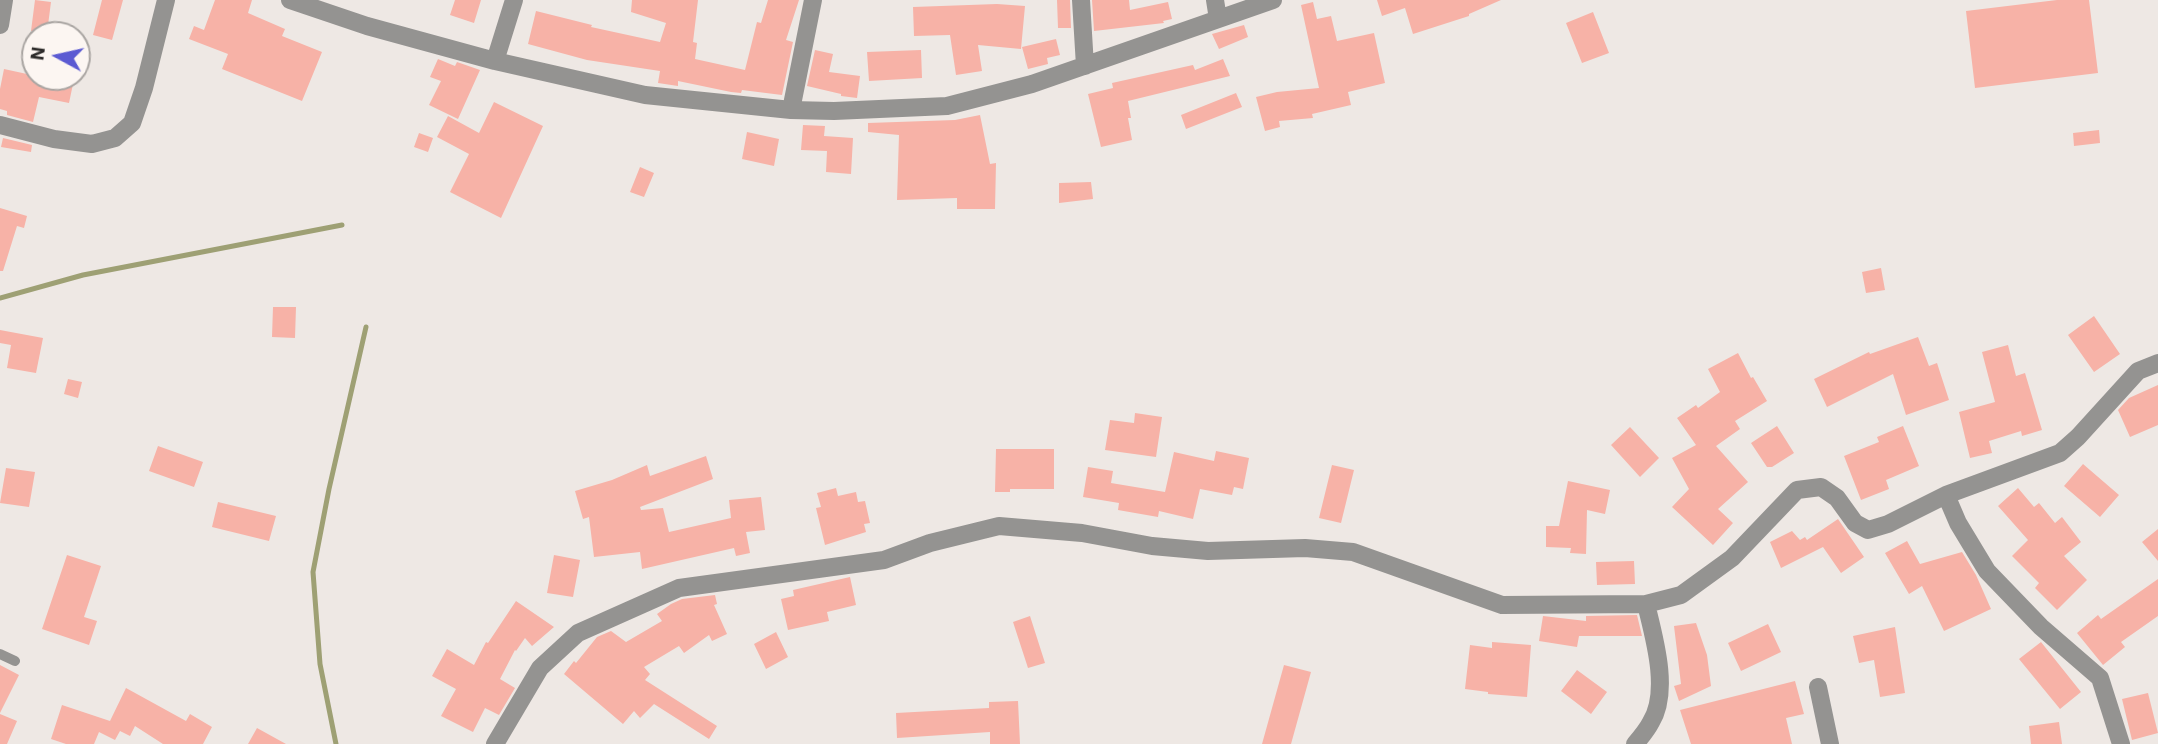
<!DOCTYPE html>
<style>
body{margin:0}
#map{position:relative;width:2158px;height:744px;overflow:hidden;background:#eee8e4;font-family:"IBM Plex Sans",sans-serif}
canvas{display:block}
.north{position:absolute;left:21px;top:21px;width:70px;height:70px;box-sizing:border-box;background:#fcf6f2;border:2px solid #a9a5a2;border-radius:50%;rotate:278deg;font-size:19px;font-weight:700;line-height:28px;text-align:center;color:#2d2b2a}
.north::after{content:'';display:block;margin:auto;width:24px;height:32px;background:#5b5ad2;clip-path:polygon(50% 0,100% 100%,50% 72%,0 100%)}
</style>
<div id="map">
<canvas width="2158" height="744"></canvas>
<div class="north">N</div>
</div>
<script>
const ctx = document.querySelector('canvas').getContext('2d');
ctx.lineJoin = 'round';
function strokePath(path, color, width, dash) {
  ctx.strokeStyle = color;
  ctx.lineWidth = width;
  ctx.lineCap = dash ? 'butt' : 'round';
  ctx.setLineDash(dash || []);
  ctx.stroke(path);
}
function fill(path, color) {
  ctx.fillStyle = color;
  ctx.fill(path, 'evenodd');
}
const stream = new Path2D(`
 M0 298 83 275 342 225
 M336 744 320 664 313 572 329 489 366 327`);
const building = new Path2D(`
 M35 0 51 2 47 33 31 31Z
 M102 0H123L112 40 93 35Z
 M215 0H252L248 13 285 29 282 36 322 52 302 101 222 69 228 54 189 39 194 26 204 30Z
 M455 0H481L474 23 450 15Z
 M632 0H698L693 42 697 43 695 59 745 70 757 22 761 23 768 0H799L786 40 793 42 782 95 742 90 741 93 731 92 678 81V86L658 83 660 71 587 60 528 44 536 11 592 25 591 27 660 42 666 23 631 12Z
 M1057 0H1070L1071 28H1058Z
 M1092 0H1129L1130 10 1168 2 1172 19 1163 21 1164 23 1094 31Z
 M1377 0H1501L1469 14V16L1413 34 1405 8 1382 16Z
 M2057 0H2089L2098 73 1975 88 1966 11Z
 M1313 2 1317 19 1331 16 1337 41 1374 33 1385 83 1348 92 1351 105 1312 114 1313 118 1279 121 1280 127 1265 131 1256 97 1277 92 1319 88 1301 5Z
 M997 4 1025 6 1021 49 978 45 982 71 956 75 950 35 914 36 913 7Z
 M1593 12 1609 53 1582 63 1566 23Z
 M1244 25 1248 37 1219 49 1212 34Z
 M1056 39 1060 55 1047 58 1048 64 1028 69 1022 47Z
 M815 50 833 54 829 72 860 76 857 98 841 96V94L807 86Z
 M921 50 922 78 869 81 867 52Z
 M438 59 455 66 457 62 480 70 458 119 429 105 441 81 430 77Z
 M1223 59 1230 76 1128 101 1131 118H1128L1132 140 1101 147 1088 94 1113 88 1112 83 1193 65 1195 70Z
 M4 69 73 84 69 103 39 97 33 122 7 115V111L0 109V89Z
 M1236 93 1242 107 1186 129 1181 115Z
 M494 102 543 126 501 218 450 192 469 154 437 137 448 116 479 133Z
 M980 115 990 164 996 163 995 209H957V198L897 200 899 135 868 132V123L955 120Z
 M803 125 825 126 824 136 853 138 851 174 826 172 827 151 801 150Z
 M2099 130 2100 143 2074 146 2073 133Z
 M747 132 779 139 774 166 742 159Z
 M419 133 433 138 428 152 414 147Z
 M3 138 32 145 31 152 1 147Z
 M640 167 654 173 644 197 630 192Z
 M1091 182 1093 199 1059 203V183Z
 M0 208 27 216 24 228 17 226 3 271H0Z
 M1881 268 1885 290 1866 293 1862 272Z
 M273 307H296L295 338 272 337Z
 M2094 316 2120 354 2094 372 2068 335Z
 M0 330 43 338 36 373 7 368 11 345 0 343Z
 M1918 337 1929 366 1937 363 1949 400 1906 415 1893 374 1827 407 1814 379 1869 352 1870 354Z
 M2008 345 2016 376 2025 373 2042 430 2022 436 2021 431 1989 441 1992 453 1970 458 1959 412 1995 402 1982 352Z
 M1738 353 1751 378 1753 377 1767 401 1735 421 1740 429 1716 446 1748 482 1718 509 1733 523 1713 545 1672 507 1689 489 1672 458 1696 445 1677 418 1696 405 1698 408 1720 392 1708 369Z
 M68 379 82 382 78 398 64 394Z
 M2158 385V425L2130 437 2118 410 2129 398Z
 M1135 413 1162 417 1156 457 1105 450 1110 420 1134 423Z
 M1777 426 1794 453 1772 467H1767L1751 443Z
 M1903 426 1919 466 1886 480 1889 489 1861 500 1844 456 1879 442 1877 437Z
 M1630 427 1659 458 1640 477 1611 445Z
 M158 446 203 462 194 487 149 471Z
 M996 449H1054V489H1010V492H995Z
 M1216 451 1249 458 1243 489 1234 487 1232 495 1200 489 1193 519 1159 511 1158 517 1118 510 1119 503 1083 497 1088 467 1113 471 1111 483 1165 492 1174 452 1214 461Z
 M706 456 713 479 640 507 641 510 663 508 669 532 731 518 729 500 761 497 765 530 746 532 750 553 736 556 734 548 642 569 640 552 594 557 589 517 583 519 575 491 612 480 647 465 650 476Z
 M2083 464 2119 495 2100 517 2064 486Z
 M1332 465 1354 470 1341 523 1319 518Z
 M6 468 35 472 29 507 0 503Z
 M1568 481 1610 490 1605 514 1587 510 1586 554 1570 553 1571 548 1546 547V526H1559Z
 M836 488 838 496 856 492 858 502 865 501 870 523 864 524 866 532 825 545 816 508 821 507 817 493Z
 M2018 488 2034 507 2039 503 2055 523 2062 517 2081 542 2064 556 2087 580 2057 610 2035 588 2039 583 2012 556 2028 540 1998 506Z
 M218 502 276 516 269 541 212 527Z
 M1838 519 1864 557 1841 573 1823 547 1781 568 1770 542 1792 531 1800 540 1805 537 1807 540Z
 M2158 529V561L2142 542Z
 M1907 541 1920 564 1962 552 1976 575 1991 609 1944 631 1922 586 1909 594 1885 553Z
 M67 555 101 566 84 617 97 621 89 645 42 629Z
 M554 555 580 560 573 597 547 593Z
 M1634 561 1635 584 1597 585 1596 562Z
 M850 577 856 605 827 612 829 621 788 630 781 599 794 596 793 590Z
 M2158 579V616L2121 642 2125 647 2103 665 2077 633 2098 615 2101 619Z
 M715 595 717 604 714 605 727 634 712 641 709 635 684 653 679 646 644 667 650 674 645 680 717 726 709 739 654 704 640 718 634 711 623 724 564 674 574 661 576 663 597 637 611 631 626 642 662 621 657 614 671 604 682 599Z
 M516 601 554 627 532 646 525 638 516 651 515 650 500 679 515 688 499 715 485 708 473 732 441 716 456 689 432 676 447 649 474 665 486 642 488 643Z
 M1637 615 1642 636H1579L1577 647 1539 641 1543 616 1586 621V616Z
 M1030 616 1045 663 1028 668 1013 622Z
 M1696 623 1707 655 1711 686 1679 701 1674 686 1681 684 1674 626Z
 M1768 624 1781 652 1741 671 1728 643Z
 M1895 627 1905 693 1880 697 1874 660 1859 663 1853 636Z
 M776 632 788 657 766 669 754 644Z
 M1492 642 1531 645 1527 697 1488 694V692L1465 689 1470 645 1492 648Z
 M2041 642 2081 692 2060 709 2019 659Z
 M0 665 19 675 0 713Z
 M1284 665 1311 672 1291 744H1262Z
 M1577 670 1607 692 1591 714 1561 691Z
 M1795 681 1804 714 1786 718 1792 744H1691L1680 710Z
 M126 688 186 721 190 714 212 727 203 744H163L135 726 130 736 120 731 115 740 99 732 94 744H66L51 739 62 705 110 721Z
 M2148 693 2158 733 2132 740 2122 699Z
 M1018 701 1020 744H990V732L897 738 896 713 989 708V702Z
 M0 714 17 721 7 744H0Z
 M2059 722 2062 744H2031L2029 726Z
 M257 728 286 744H248Z`);
const service = new Path2D(`
 M0 654 15 661`);
const minor = new Path2D(`
 M290 0 367 26 495 61 645 95 791 110 834 111 947 106 1032 84 1273 0
 M1081 0 1085 66
 M1215 0 1218 19
 M0 25 4 0
 M495 61 514 0
 M791 110 813 0
 M0 125 54 139 92 144 115 138 132 123 144 88 166 0
 M1946 495 1958 523 1987 571 2041 627 2100 678 2121 744
 M1818 687 1830 744
 M495 744 540 668 578 633 679 588 884 560 930 543 999 526 1082 533 1152 546 1208 551 1305 548 1353 552 1502 605 1646 604 1681 595 1732 558 1797 490 1821 487 1837 498 1855 523 1868 530 1888 524 1946 495 2060 453 2078 437 2138 371 2158 363
 M1635 744C1641 737 1647 730 1651 722 1670 691 1654 637 1646 604`);
strokePath(stream, '#9ea074', 5);
fill(building, '#f7b2a7');
strokePath(service, '#949391', 10);
strokePath(minor, '#949391', 18);
</script>
